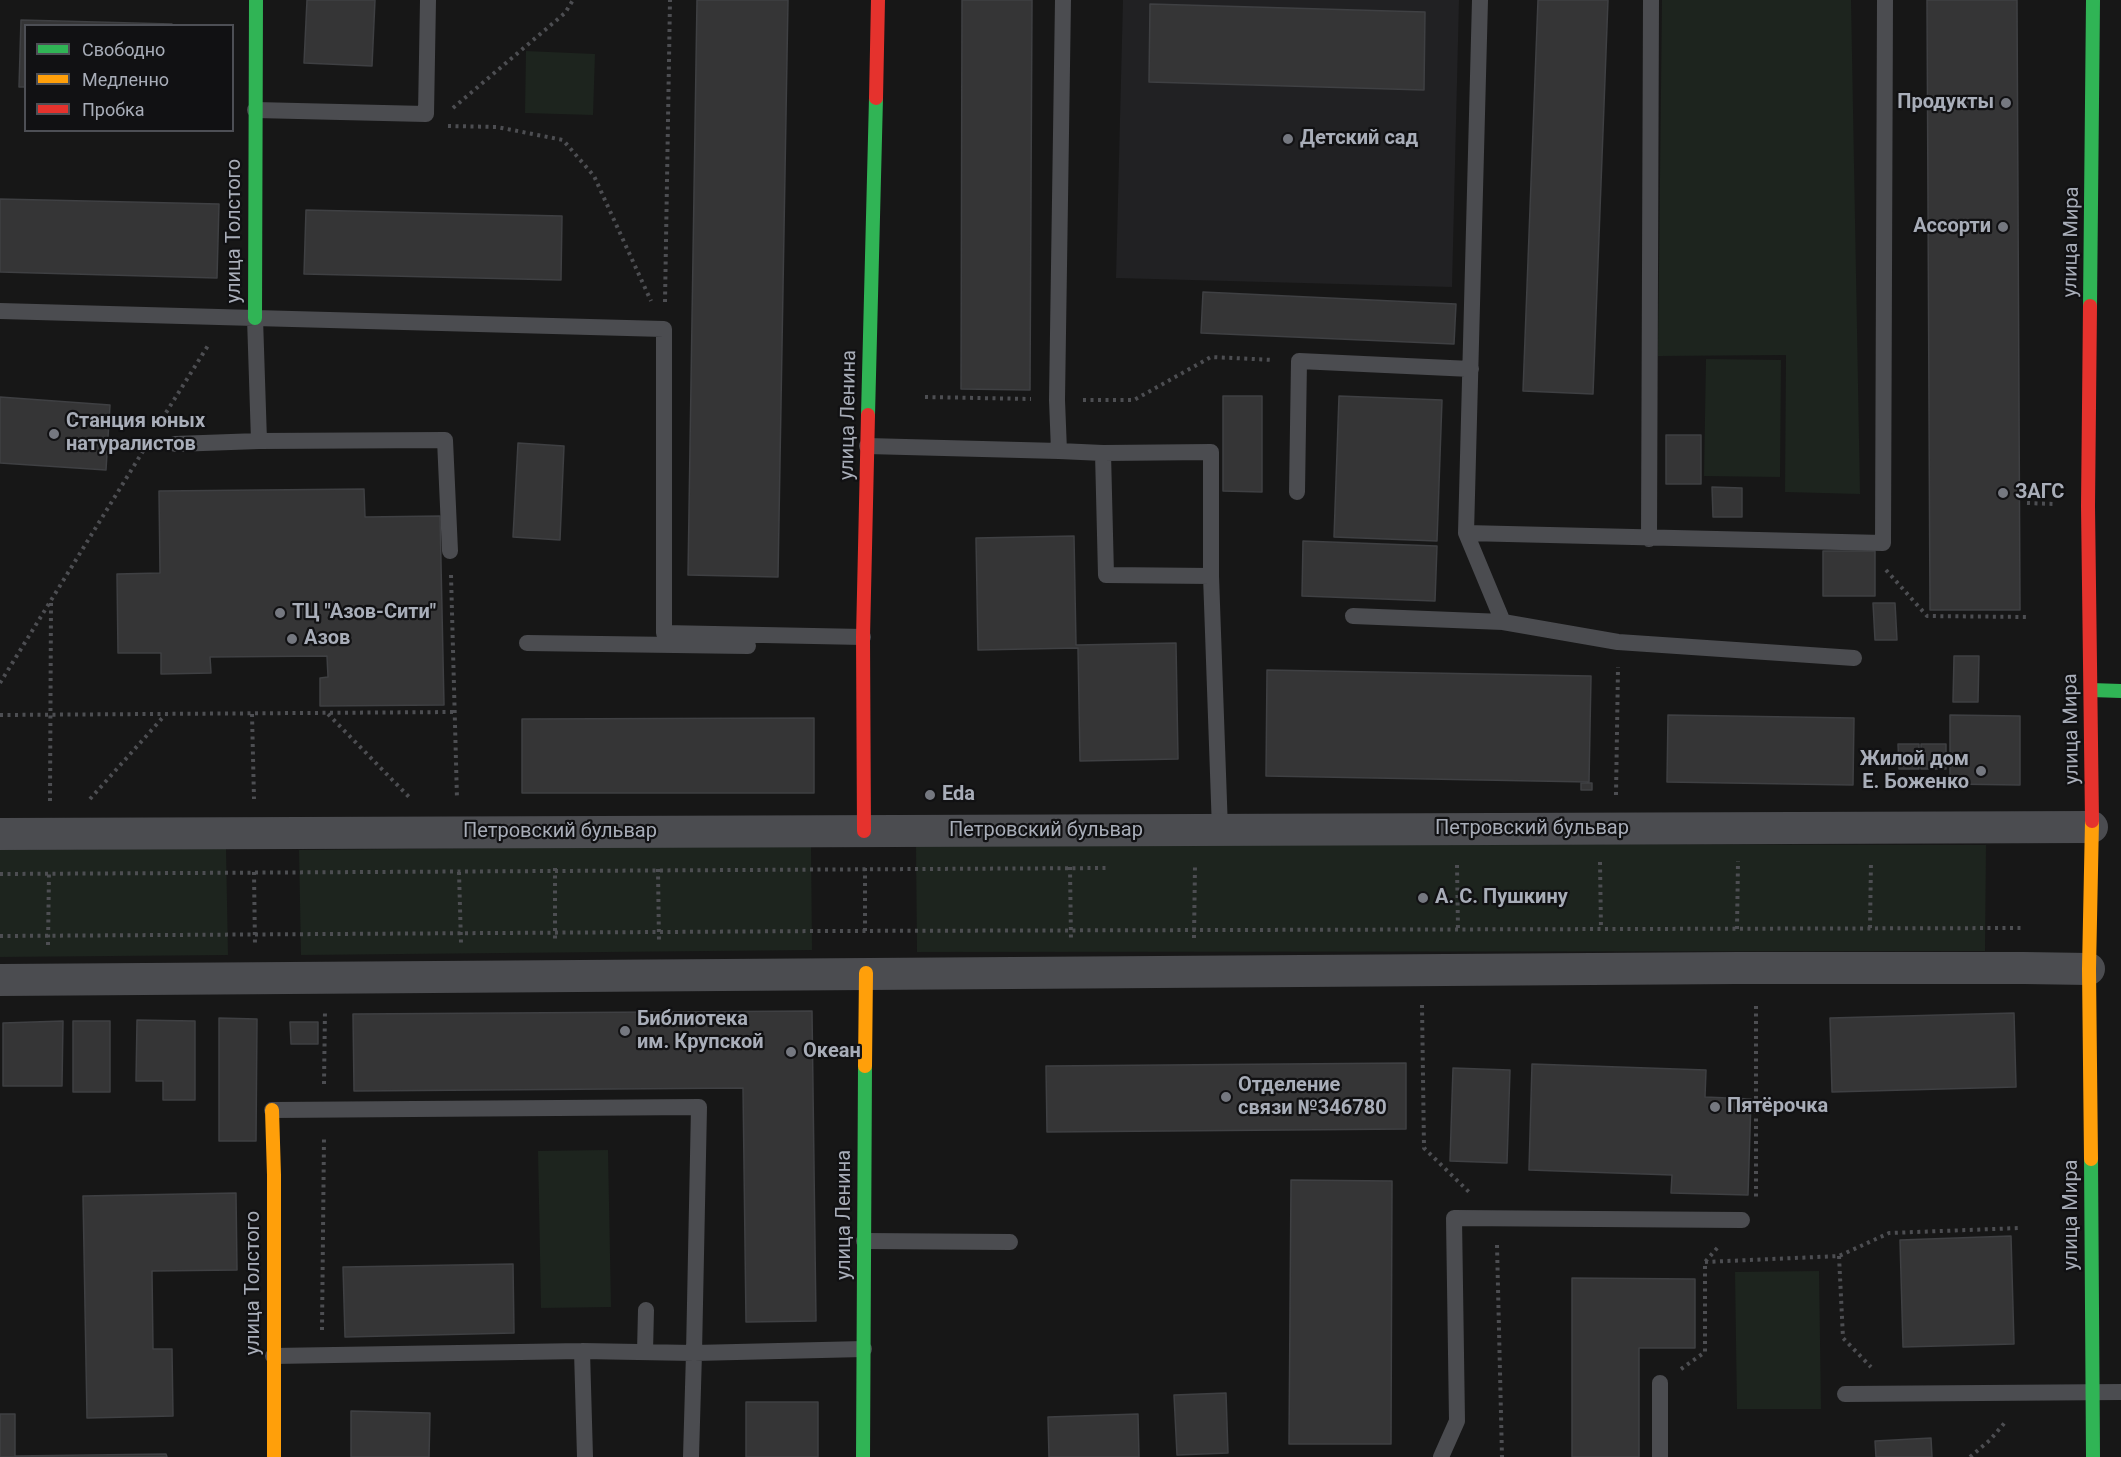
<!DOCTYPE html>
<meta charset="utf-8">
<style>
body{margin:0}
#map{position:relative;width:2121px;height:1457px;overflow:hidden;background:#171717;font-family:Roboto,sans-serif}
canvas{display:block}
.legend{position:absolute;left:24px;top:24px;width:210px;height:108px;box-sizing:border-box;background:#111113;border:2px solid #4d4f55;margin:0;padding:8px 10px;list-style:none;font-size:18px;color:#a8adb8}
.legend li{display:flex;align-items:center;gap:12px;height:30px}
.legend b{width:30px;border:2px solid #4d4f55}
</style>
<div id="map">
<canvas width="2121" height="1457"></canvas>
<ul class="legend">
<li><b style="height:8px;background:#30b455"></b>Свободно</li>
<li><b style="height:8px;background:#ff9f0a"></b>Медленно</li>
<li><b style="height:8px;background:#e5322d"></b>Пробка</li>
</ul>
</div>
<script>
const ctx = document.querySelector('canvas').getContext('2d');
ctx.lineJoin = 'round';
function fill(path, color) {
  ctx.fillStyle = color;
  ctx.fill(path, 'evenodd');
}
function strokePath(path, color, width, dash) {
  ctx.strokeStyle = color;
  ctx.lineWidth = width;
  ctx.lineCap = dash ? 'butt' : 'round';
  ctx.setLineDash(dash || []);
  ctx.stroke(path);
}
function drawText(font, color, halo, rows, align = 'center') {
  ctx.font = font + ' Roboto,sans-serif';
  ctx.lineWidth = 4.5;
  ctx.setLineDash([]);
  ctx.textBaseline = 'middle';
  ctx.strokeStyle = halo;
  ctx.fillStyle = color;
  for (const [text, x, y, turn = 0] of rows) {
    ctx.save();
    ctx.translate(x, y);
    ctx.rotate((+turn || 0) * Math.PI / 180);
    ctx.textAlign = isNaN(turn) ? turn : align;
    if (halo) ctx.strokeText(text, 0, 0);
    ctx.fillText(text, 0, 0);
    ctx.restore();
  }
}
const built = new Path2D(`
 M1123 0H1459L1452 287 1116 278Z`);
const green = new Path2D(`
 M1662 0H1851L1860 494 1785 492 1786 355 1658 356Z
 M526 51 595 54 593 115 525 113Z
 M1706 359 1781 360 1780 477 1704 476Z
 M1491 844 1986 845 1985 951 917 952 916 846Z
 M811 845 812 950 301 955 299 850Z
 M226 848 228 955 0 957V850Z
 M608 1150 611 1307 541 1308 538 1151Z
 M1819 1271 1821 1409H1737L1735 1272Z`);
const building = new Path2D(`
 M307 0H375L372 66 304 63Z
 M697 0H788L778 577 688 575Z
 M962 0H1032L1030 390 961 389Z
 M1538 0H1608L1593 394 1523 391Z
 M1927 0H2017L2020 610H1930Z
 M1150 4 1425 12 1424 90 1149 82Z
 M21 20 172 24V26H26V87H19Z
 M0 199 219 204 217 278 0 272Z
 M306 210 562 216 561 280 304 274Z
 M1203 292 1456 304 1454 344 1201 333Z
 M1223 396H1262V492L1223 491Z
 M1339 396 1442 400 1437 541 1334 537Z
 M0 397 110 405 106 470 0 463Z
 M1666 435H1701V484H1666Z
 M518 443 564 446 560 540 513 537Z
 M1712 487 1742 488V517H1713Z
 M364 489 365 517 440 516 444 705 320 706V678L328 677 327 656 210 657 211 673 161 674V653H118L117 574 160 573 159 491Z
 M1074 536 1076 645 1176 643 1178 759 1080 761 1078 648 978 650 976 538Z
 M1303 541 1437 546 1435 601 1302 596Z
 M1823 551H1875V596H1823Z
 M1873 603H1895L1897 640H1875Z
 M1954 656H1979L1978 702H1953Z
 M1267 670 1591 676 1589 782 1266 776Z
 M1668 715 1854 718 1853 785 1667 782Z
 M1950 715 2020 716V785L1950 784Z
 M814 718V793H522V719Z
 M1898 744H1919V769H1899Z
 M1921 744H1946V769H1921Z
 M1581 783H1592V790H1581Z
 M812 1011 816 1321 746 1322 743 1088 354 1091 353 1014Z
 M2014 1013 2016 1087 1832 1092 1830 1018Z
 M219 1018 257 1019 256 1141H219Z
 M137 1020 195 1021V1100H163V1081H136Z
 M63 1021 62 1086H3V1023Z
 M73 1021H110V1092H73Z
 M290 1022H318V1044H291Z
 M1406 1063V1129L1047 1132 1046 1066Z
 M1532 1064 1706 1070 1705 1097 1751 1099 1748 1195 1671 1193 1672 1175 1529 1170Z
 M1453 1068 1510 1070 1507 1163 1450 1161Z
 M1291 1180 1392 1181 1391 1444H1289Z
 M236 1193 237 1270 152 1271 153 1349H172L173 1416 87 1418 83 1196Z
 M2011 1236 2014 1344 1903 1347 1900 1240Z
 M513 1264 514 1333 345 1337 343 1267Z
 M1572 1278 1695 1279V1348H1639V1457H1572Z
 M1226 1393 1228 1453 1177 1455 1174 1395Z
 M746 1402H818V1457H746Z
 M351 1411 430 1413 429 1457H351Z
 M0 1414H15V1456L166 1454 167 1457H0Z
 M1138 1414 1139 1457H1049L1048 1417Z
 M1931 1438 1932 1457H1876L1875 1441Z`);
const path = new Path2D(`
 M453 108 565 13 573 0
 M448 126 497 127 563 140 594 176 651 301
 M665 302 670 0
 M925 397 1031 399
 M1083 400H1134L1211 357 1274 360
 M162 419 209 344
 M2027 503 2054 504
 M1886 570 1927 616 2027 617
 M451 575 457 799
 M0 683 148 443
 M252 714 254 799
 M328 714 411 799
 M0 715 455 712
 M1616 795 1618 667
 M90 799 165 715
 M50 801 51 602
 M1600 862 1601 929
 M1457 865 1458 929
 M1070 867 1071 940
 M555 868V942
 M865 868V932
 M658 869 659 942
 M254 872 255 946
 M459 872 461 943
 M0 874 1108 868
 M1870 928 1871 861
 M1737 929 1738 861
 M0 936 826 931 2025 928
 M1194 938 1195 865
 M48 945 49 872
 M1422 1005 1424 1148 1469 1192
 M1756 1006V1197
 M324 1084 325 1010
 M1497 1245 1502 1457
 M1839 1256 1843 1338 1871 1367
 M1705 1262 1839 1256 1889 1233 2020 1228
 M322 1330 324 1136
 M1681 1369 1705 1352V1262L1718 1247
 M1970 1457 1990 1440 2007 1420`);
const lane = new Path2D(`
 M1480 0 1466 533 1503 622 1618 642 1854 658
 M255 110 426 114 428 0
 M0 311 255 318
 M175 444 259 441
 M867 446 1059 451 1057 400 1063 0
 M1059 451 1103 453 1211 452V576L1220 830
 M1103 453 1106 575 1211 576
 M1297 492 1299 361 1471 369
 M1466 533 1883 543 1885 0
 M1649 539 1651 0
 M450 551 445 440 259 441 255 318 664 329V633L863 637
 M1353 616 1503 622
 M527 643 748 646
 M272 1110 699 1107 694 1353 582 1351 273 1356
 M864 1241 1010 1242
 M582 1351 585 1457
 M645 1352 646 1310
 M1845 1394 2121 1392
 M691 1457 694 1353 864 1349
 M1441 1457 1457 1421 1454 1218 1742 1220
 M1660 1457V1383`);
const street = new Path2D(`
 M0 834 2092 827
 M0 980 1736 968H2024L2089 969`);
const fast = new Path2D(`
 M2090 306 2093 0
 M255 318 256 0
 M868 415 876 98
 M2091 690 2121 691
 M2091 1159 2093 1457
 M863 1457 865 1066`);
const slow = new Path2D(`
 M865 1066 866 973
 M272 1110 274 1175V1457
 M2091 1159 2089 969 2092 821`);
const jam = new Path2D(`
 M876 98 878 0
 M2090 306 2088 506 2092 821
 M864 831 863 637 868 415`);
const markers = [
 [2006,103,6,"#757880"],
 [1288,139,6,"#757880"],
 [2003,227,6,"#757880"],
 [54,434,6,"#757880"],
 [2003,493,6,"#757880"],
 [280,613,6,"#757880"],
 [292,639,6,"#757880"],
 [1981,771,6,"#757880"],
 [930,795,6,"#757880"],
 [1423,898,6,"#757880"],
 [625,1031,6,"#757880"],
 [791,1052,6,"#757880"],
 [1226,1097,6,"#757880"],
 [1715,1107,6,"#757880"]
];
const poiNames = [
 ["Продукты",1994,103,"right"],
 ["Детский сад",1300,139],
 ["Ассорти",1991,227,"right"],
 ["Станция юных",66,422],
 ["натуралистов",66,445],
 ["ЗАГС",2015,493],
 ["ТЦ \"Азов-Сити\"",292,613],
 ["Азов",304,639],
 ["Жилой дом",1969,760,"right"],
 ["Е. Боженко",1969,783,"right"],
 ["Eda",942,795],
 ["А. С. Пушкину",1435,898],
 ["Библиотека",637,1020],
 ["им. Крупской",637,1043],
 ["Океан",803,1052],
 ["Отделение",1238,1086],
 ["связи №346780",1238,1109],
 ["Пятёрочка",1727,1107]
];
const streetNames = [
 ["улица Толстого",235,231,-90],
 ["улица Мира",2072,242,-89],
 ["улица Ленина",849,415,-89],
 ["улица Мира",2072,729,-91],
 ["Петровский бульвар",1532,829],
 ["Петровский бульвар",1046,831],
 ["Петровский бульвар",560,832],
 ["улица Ленина",845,1215,-90],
 ["улица Мира",2072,1215,-90],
 ["улица Толстого",254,1283,-90]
];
fill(built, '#212123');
fill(green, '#1d241e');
fill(building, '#353536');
strokePath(building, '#3f4043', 1.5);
strokePath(path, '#4d4e52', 4, [3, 4.5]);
strokePath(lane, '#4b4c50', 16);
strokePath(street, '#4b4c50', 32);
strokePath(fast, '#30b455', 14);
strokePath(slow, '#ff9f0a', 14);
strokePath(jam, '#e5322d', 14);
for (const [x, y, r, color] of markers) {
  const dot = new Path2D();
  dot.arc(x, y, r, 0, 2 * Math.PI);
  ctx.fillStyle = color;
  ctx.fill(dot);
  strokePath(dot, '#111113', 2);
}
drawText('bold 20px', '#a8adb8', '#111113', poiNames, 'left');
drawText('20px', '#a8adb8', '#111113', streetNames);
</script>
